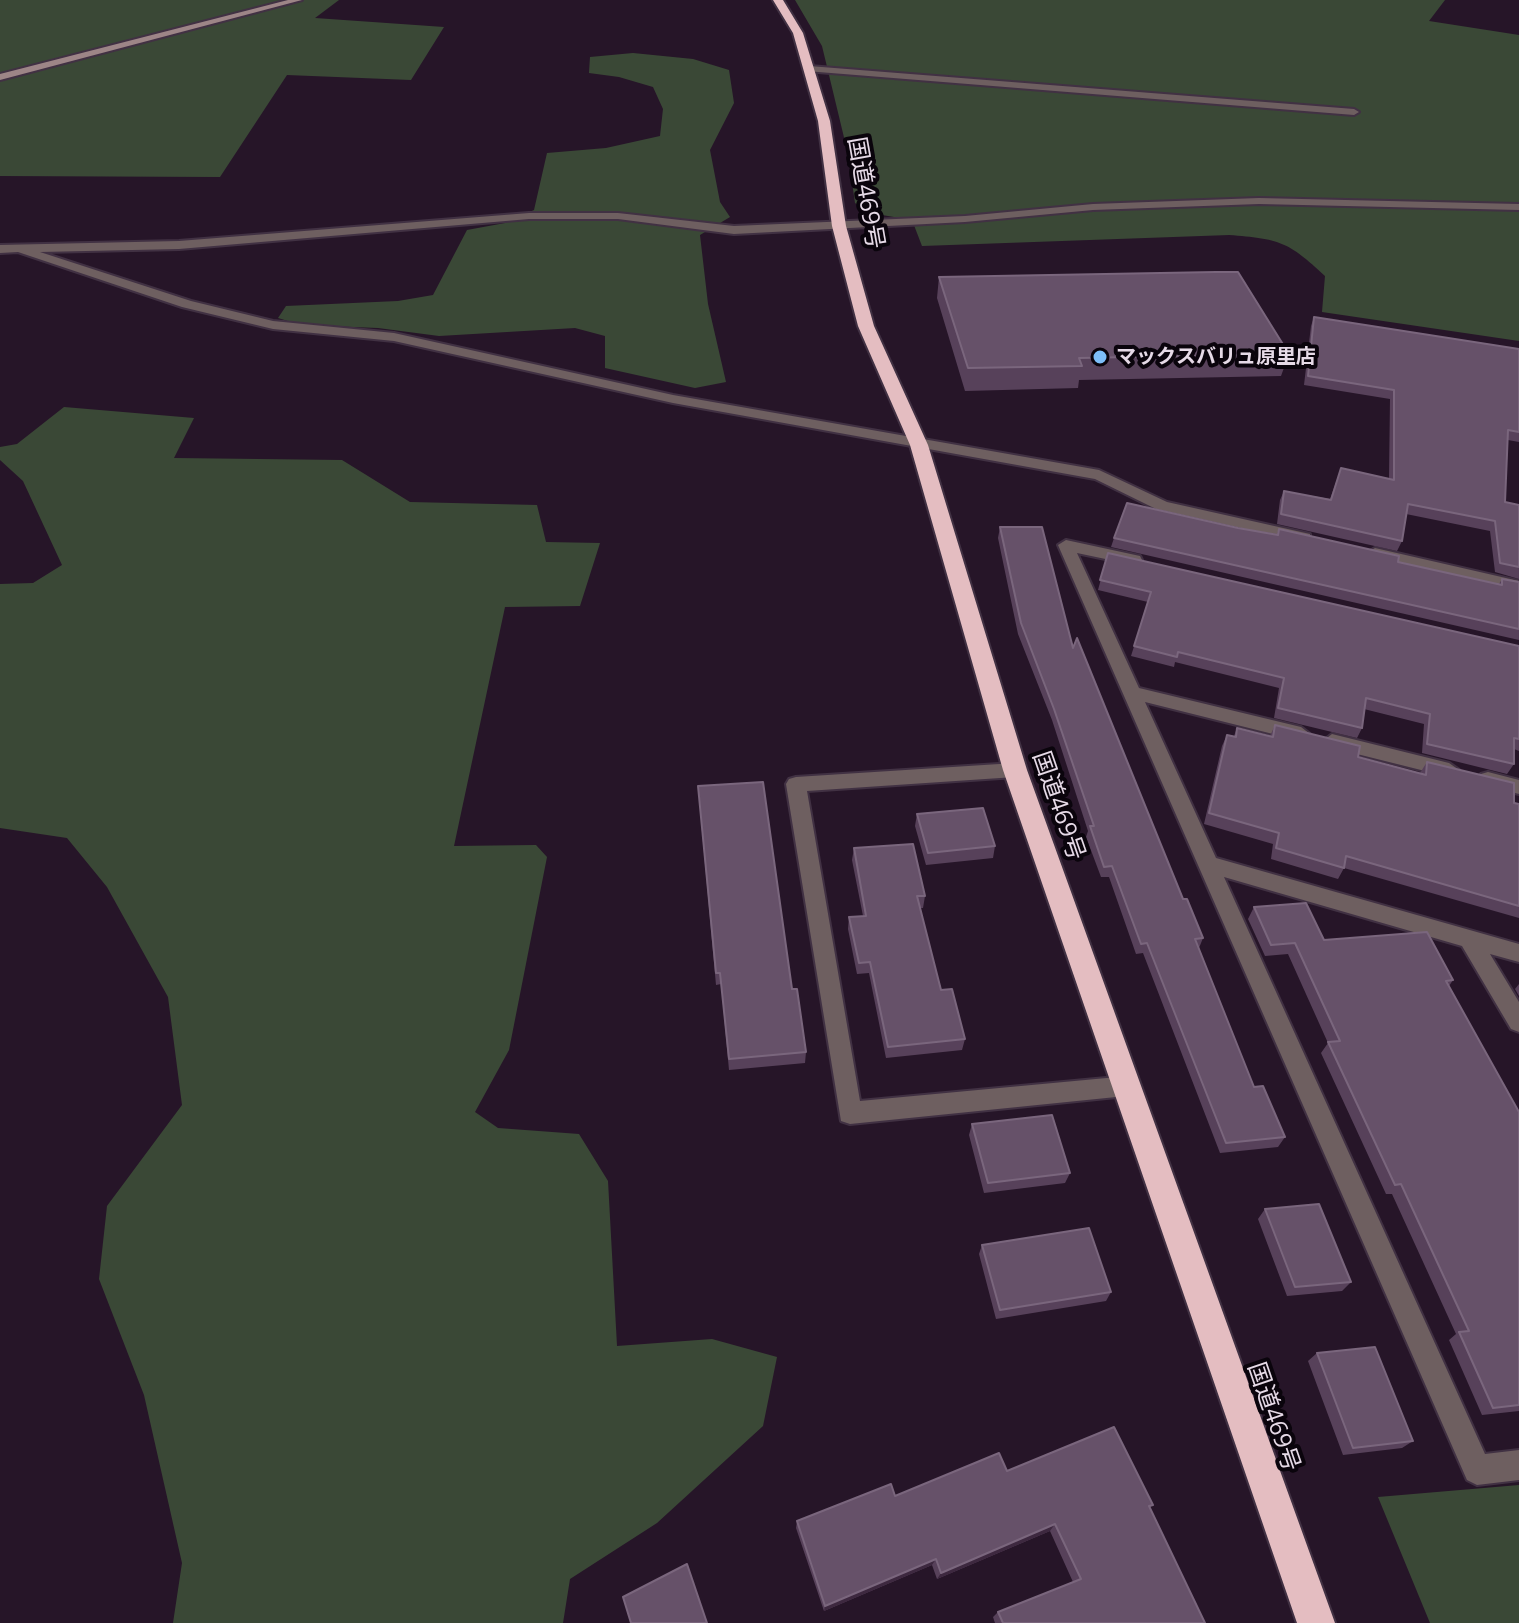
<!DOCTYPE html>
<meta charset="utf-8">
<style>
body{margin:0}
canvas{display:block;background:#261528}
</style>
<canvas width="1519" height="1623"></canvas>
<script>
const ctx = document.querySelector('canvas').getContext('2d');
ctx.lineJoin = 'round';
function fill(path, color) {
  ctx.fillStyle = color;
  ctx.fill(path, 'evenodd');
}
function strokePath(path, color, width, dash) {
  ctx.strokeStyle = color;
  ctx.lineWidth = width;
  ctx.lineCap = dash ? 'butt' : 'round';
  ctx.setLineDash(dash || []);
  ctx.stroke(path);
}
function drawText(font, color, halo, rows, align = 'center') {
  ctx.font = font + ' "Open Sans","Noto Sans JP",sans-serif';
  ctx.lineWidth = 8;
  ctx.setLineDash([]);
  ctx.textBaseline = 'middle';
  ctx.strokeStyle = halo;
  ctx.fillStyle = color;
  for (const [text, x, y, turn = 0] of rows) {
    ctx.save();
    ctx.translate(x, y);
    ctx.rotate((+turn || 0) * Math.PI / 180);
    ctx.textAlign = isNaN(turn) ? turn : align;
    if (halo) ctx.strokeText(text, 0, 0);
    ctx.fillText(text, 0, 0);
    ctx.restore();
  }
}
const green = new Path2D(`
 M0 0H339L315 18 444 27 411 80 287 75 220 177 0 176Z
 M795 0H1445L1429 21 1519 35V341L1322 312 1325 276C1288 241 1279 239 1229 235L922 246 912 220 870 213 855 203 848 154 822 46Z
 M633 53 693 59 729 70 734 103 710 150 720 202 730 217 700 235 708 304 726 382 695 388 605 368V336L575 328 439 336 378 328 301 325 278 318 286 306 398 301 433 295 467 230 505 223 534 210 547 153 606 148 660 136 663 109 653 87 619 77 589 73 590 57Z
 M64 407 194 418 174 458 342 460 410 502 537 505 546 542 600 543 580 606 505 607 454 846 536 845 547 857 509 1050 475 1112 498 1128 579 1134 608 1181 617 1346 712 1339 777 1357 763 1426 657 1523 570 1579 563 1623H173L182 1563 144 1395 99 1279 107 1206 182 1105 168 997 107 887 67 838 0 828V584L33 583 62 565 23 481 0 460V447L17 444Z
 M1519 1485V1623H1430L1378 1497Z`);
const street = new Path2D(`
 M809 66 1354 109 1359 112 1354 115 806 71Z
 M1259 198 1519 204V210L1259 204 1093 210 965 222 734 234 618 219H529L179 249 40 252 191 301 273 321 394 333 673 395 1099 470 1167 502 1310 534V540L1304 542 1156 509 1095 479 673 403 394 341 273 329 182 307 18 252 0 253V245L179 241 529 213H618L734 226 965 216 1093 204Z
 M1066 540 1140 556 1142 560 1134 565 1077 553 1139 688 1301 727 1310 734 1301 741 1145 702 1216 858 1519 944V962L1490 954 1519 1002V1032L1511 1029 1462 946 1224 877 1485 1454 1519 1450V1480L1477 1485 1467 1480 1058 545Z
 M1375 548 1519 581V591L1369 557 1367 553Z
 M1332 734 1449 763 1459 770 1449 777 1325 746 1323 741Z
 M1015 763 1025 770 1015 777 807 791 860 1101 1128 1076 1136 1079 1140 1087 1136 1095 850 1124 841 1121 786 784 789 779 796 777Z
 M1488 772 1519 780V794L1481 784 1478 779 1481 774Z`);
const secondary = new Path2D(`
 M288 0H302L0 80V74Z`);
const highway = new Path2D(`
 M773 0H783L803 33 830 121 846 226 874 326 928 445 1027 770 1335 1623H1297L1003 770 910 445 858 326 832 226 818 121 793 33Z`);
const wall = new Path2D(`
 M939 277 1289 354 1281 376 1079 380 1078 388 965 391 937 298Z
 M1314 317 1519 349V442L1508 440 1505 502 1519 505V579L1495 572 1490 531 1406 514 1402 541 1397 551 1277 524 1280 500 1284 491 1330 499 1341 468 1389 479 1390 399 1304 385 1311 326Z
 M1000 527 1073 648 1183 899 1203 938 1199 948 1254 1087 1285 1137 1278 1147 1220 1153 1143 953 1136 954 1109 877H1101L1086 837 1088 831 1052 720 1018 634 998 538Z
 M1238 528 1277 534 1279 529 1398 562 1499 584 1502 579 1519 582V640L1111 547 1114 538Z
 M1108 553 1519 646V751L1514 749V764L1507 774 1422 753 1424 724 1364 709 1362 728 1357 738 1274 718 1279 688 1175 662 1174 667 1131 656 1148 602 1098 590Z
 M1275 725 1358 757 1420 773 1427 762 1519 804V918L1344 868 1338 879 1271 859 1273 844 1204 824 1222 746 1227 735 1234 736 1237 728 1270 736Z
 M699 799 792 989 806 1052 805 1063 729 1070 721 984 716 985Z
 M917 814 995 846 993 858 926 865 915 826Z
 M854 848 925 896 923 908H920L941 990 965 1039 962 1050 886 1058 869 973 857 974 848 929 849 917 863 916 852 860Z
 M1254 907 1324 940 1453 980 1449 986 1519 1112V1411L1482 1415 1449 1340 1456 1334 1392 1194H1386L1321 1053 1328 1043 1288 954 1265 956 1248 919Z
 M1519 984V996L1515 989Z
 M972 1124 1070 1173 1065 1183 984 1193 969 1135Z
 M1265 1209 1351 1282 1342 1291 1287 1296 1258 1219Z
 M982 1245 1111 1292 1106 1301 996 1319 979 1254Z
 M1317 1353 1413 1441 1402 1448 1343 1455 1308 1361Z
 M1007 1471 1153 1505 1149 1508 1205 1623H995L993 1617 998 1612 1073 1582 1050 1531 937 1579 932 1565 824 1611 796 1528 797 1521 895 1496Z`);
const shadedWall = new Path2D(`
 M1055 1524 1050 1531 937 1579 941 1573Z
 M936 1559 932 1565 824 1611 825 1606Z`);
const building = new Path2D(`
 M1216 272H1238L1289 354 1079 358 1082 366 968 368 939 277Z
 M1314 317 1519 349V432L1508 430 1505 502 1519 505V567L1500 563 1495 521 1408 504 1402 541 1281 514 1284 491 1331 500 1341 468 1394 480V390L1308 376Z
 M1127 503 1238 528 1278 535 1279 529 1399 556 1398 562 1502 585V579L1519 582V629L1114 538Z
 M1000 527H1042L1073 648 1077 638 1183 899H1187L1203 938 1195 939 1254 1087 1263 1086 1285 1137 1226 1143 1147 943 1141 944 1112 866 1104 867 1090 826H1094L1054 709 1021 623Z
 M1108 553 1519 646V739L1514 738V764L1427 744 1430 714 1366 698 1362 728 1278 708 1284 678 1178 652 1177 657 1134 646 1151 592 1100 580Z
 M1275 725 1360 746 1358 757 1426 775 1427 762 1514 783V803L1519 804V906L1346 856 1344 868 1276 848 1279 833 1209 813 1227 735 1236 737 1237 728 1273 737Z
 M763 782 792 989H797L806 1052 729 1059 720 973H716L698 786Z
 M983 808 995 846 928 853 917 814Z
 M913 844 925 896H917L941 990 952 989 965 1039 888 1047 870 962 859 963 849 917 866 916 854 848Z
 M1306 903 1324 940 1427 932 1453 980 1446 981 1519 1112V1405L1493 1408 1459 1332 1469 1331 1401 1184 1395 1185 1328 1042 1340 1041 1295 943 1271 945 1254 907Z
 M1052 1115 1070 1173 988 1183 972 1124Z
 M1319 1204 1351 1282 1295 1287 1265 1209Z
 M1089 1228 1111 1292 1000 1310 982 1245Z
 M1375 1347 1413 1441 1353 1448 1317 1353Z
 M1114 1427 1153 1505 1149 1506 1205 1623H1003L998 1612 1081 1579 1055 1524 941 1573 936 1559 825 1606 797 1521 891 1484 895 1496 999 1453 1007 1471Z
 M687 1564 707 1623H631L623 1597Z`);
const markers = [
 [1100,357,8,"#7dbef9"]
];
const farPoinames = [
 ["マックスバリュ原里店",1116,357]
];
const streetNames = [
 ["国道469号",865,193,80],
 ["国道469号",1058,806,71],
 ["国道469号",1273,1417,71]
];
fill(green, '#3a4836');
strokePath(street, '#413143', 4);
strokePath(secondary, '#413143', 4);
strokePath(highway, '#413143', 4);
fill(street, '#6e5f60');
fill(secondary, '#9d8587');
fill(highway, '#e4bdc1');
fill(wall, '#57415a');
fill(shadedWall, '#3d283f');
fill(building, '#665169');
strokePath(building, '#7a667d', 2);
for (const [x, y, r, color] of markers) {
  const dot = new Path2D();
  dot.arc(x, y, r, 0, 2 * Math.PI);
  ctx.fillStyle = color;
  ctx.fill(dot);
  strokePath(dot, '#0a040c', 3);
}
drawText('bold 20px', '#e6dae7', '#0a040c', farPoinames, 'left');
drawText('24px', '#e6dae7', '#0a040c', streetNames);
</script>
